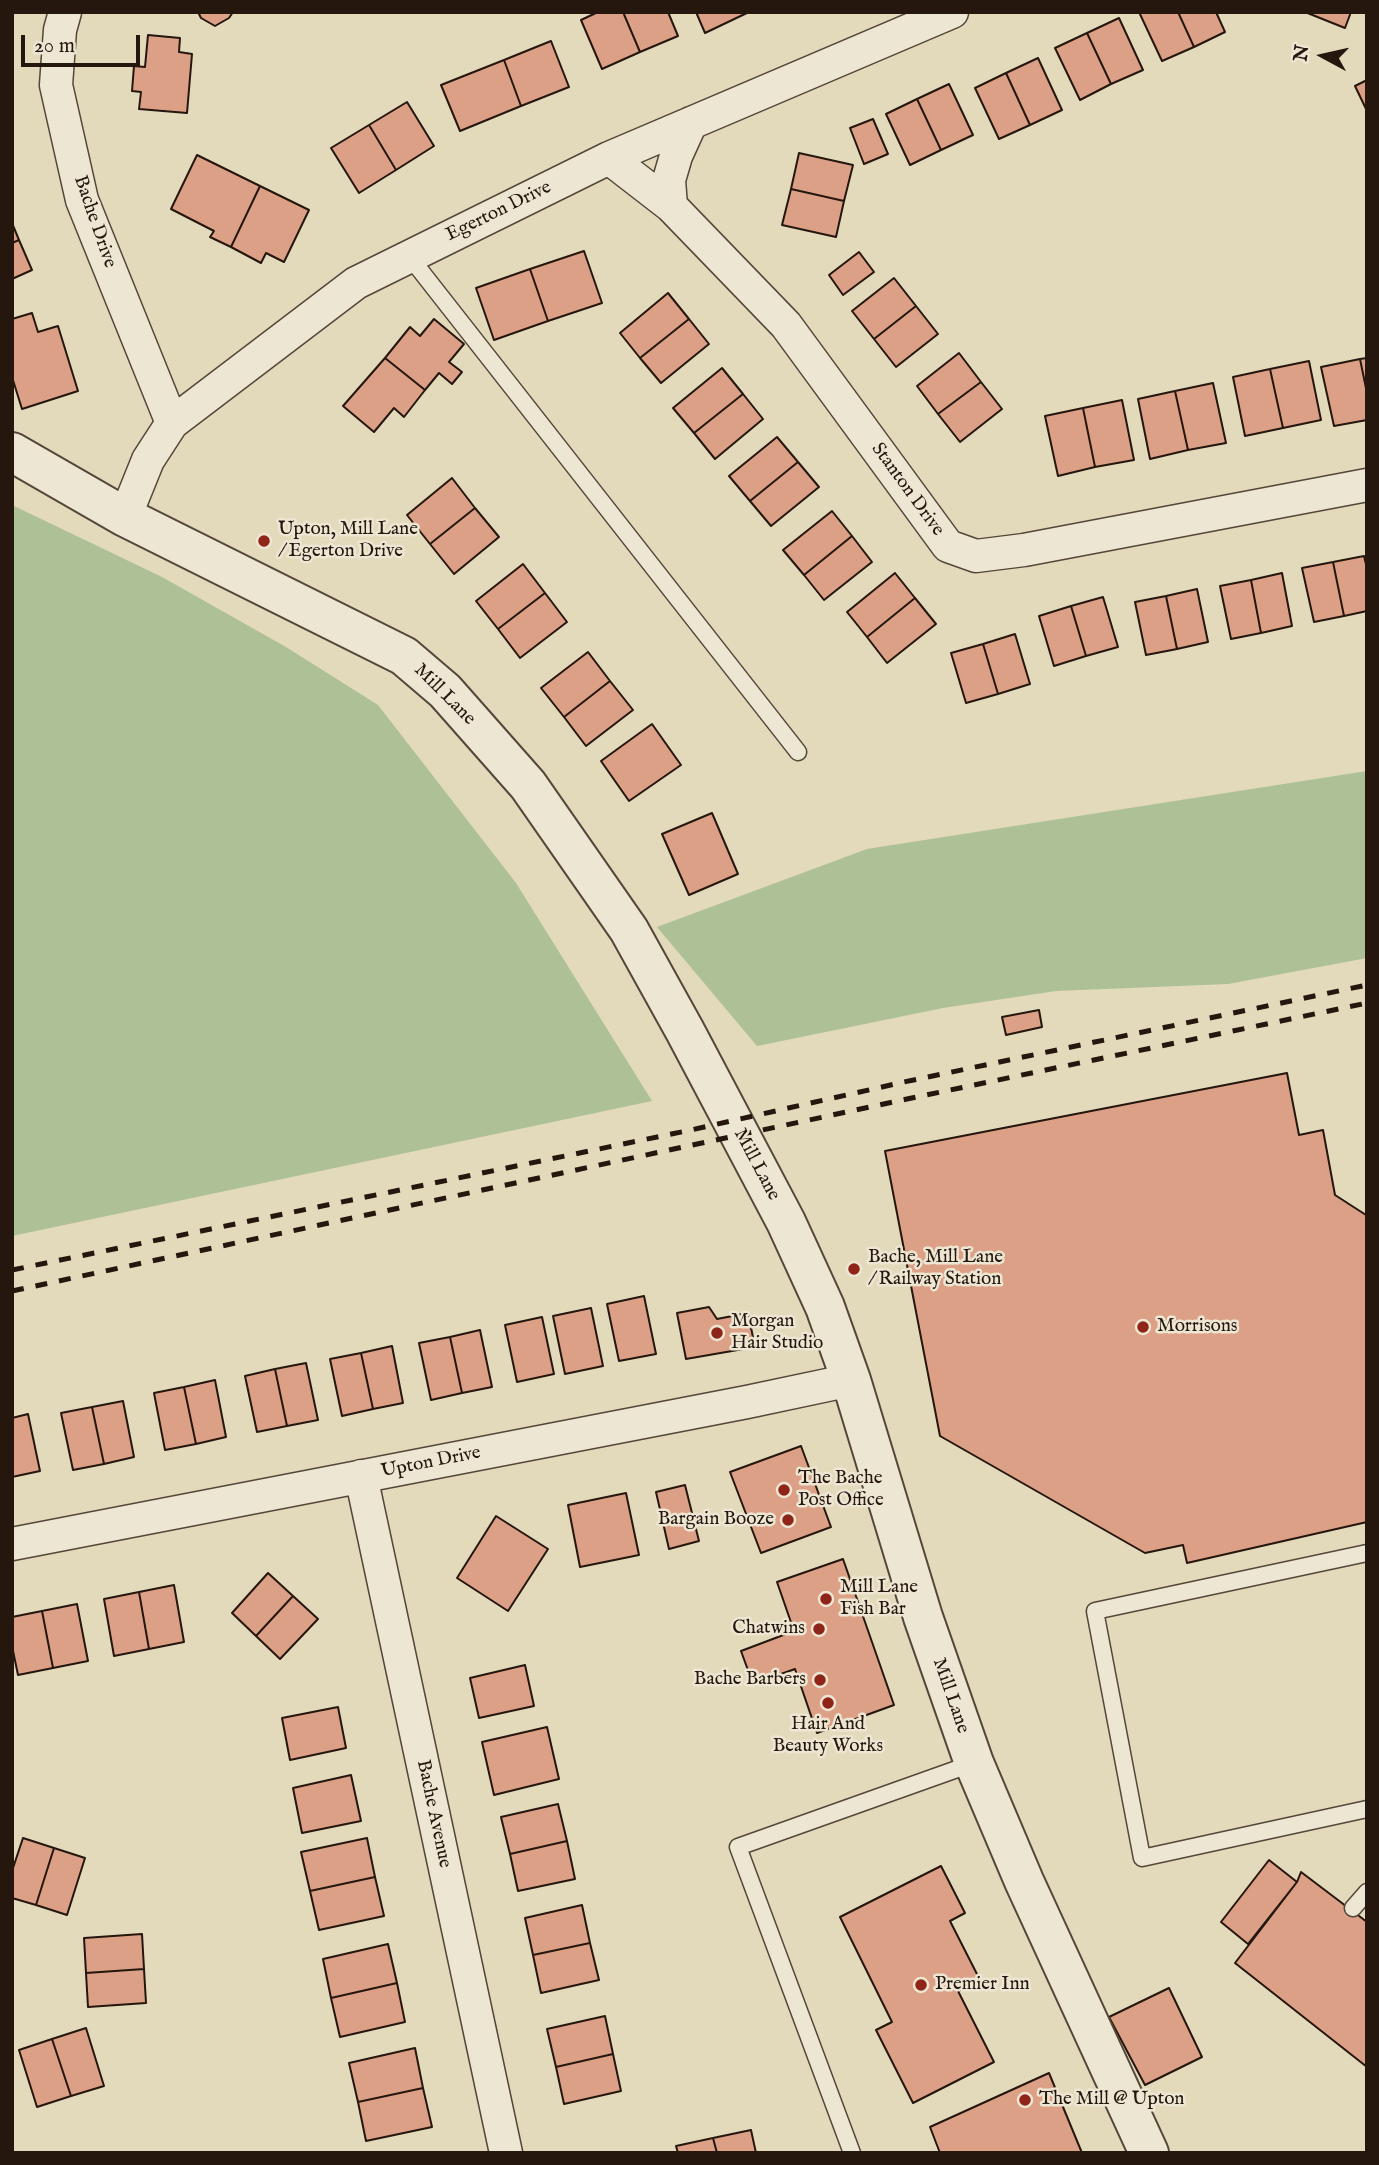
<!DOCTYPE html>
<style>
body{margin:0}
#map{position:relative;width:1379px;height:2165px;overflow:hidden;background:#e3d9bb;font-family:"IM FELL English",serif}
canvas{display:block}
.frame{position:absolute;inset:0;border:14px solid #25160e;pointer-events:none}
.north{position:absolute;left:1288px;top:21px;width:70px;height:70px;-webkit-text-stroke:5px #ede6d3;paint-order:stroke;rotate:278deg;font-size:19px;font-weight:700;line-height:28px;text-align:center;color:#25160e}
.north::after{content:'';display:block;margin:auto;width:24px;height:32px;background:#25160e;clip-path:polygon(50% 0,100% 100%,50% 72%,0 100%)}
.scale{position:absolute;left:21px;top:35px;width:119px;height:32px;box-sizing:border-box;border:4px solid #25160e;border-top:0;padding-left:9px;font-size:21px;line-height:24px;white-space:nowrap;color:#25160e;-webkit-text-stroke:5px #ede6d3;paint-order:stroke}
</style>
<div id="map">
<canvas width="1379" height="2165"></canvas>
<div class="frame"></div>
<div class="north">N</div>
<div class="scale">20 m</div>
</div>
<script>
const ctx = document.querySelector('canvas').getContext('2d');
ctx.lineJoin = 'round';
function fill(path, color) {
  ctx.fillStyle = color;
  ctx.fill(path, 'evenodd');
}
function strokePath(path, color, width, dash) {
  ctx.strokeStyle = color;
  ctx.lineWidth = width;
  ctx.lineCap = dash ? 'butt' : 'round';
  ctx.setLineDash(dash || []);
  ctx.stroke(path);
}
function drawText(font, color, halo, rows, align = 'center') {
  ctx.font = font + ' "IM FELL English",serif';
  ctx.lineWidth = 5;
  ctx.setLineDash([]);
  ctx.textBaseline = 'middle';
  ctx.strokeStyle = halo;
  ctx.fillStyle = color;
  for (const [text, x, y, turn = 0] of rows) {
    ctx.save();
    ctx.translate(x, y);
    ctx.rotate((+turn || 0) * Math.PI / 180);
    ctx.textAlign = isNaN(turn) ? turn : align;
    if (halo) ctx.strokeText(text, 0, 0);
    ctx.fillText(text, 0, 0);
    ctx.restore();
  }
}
const green = new Path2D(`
 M12 505 162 577 286 647 378 705 516 883 652 1101 12 1236Z
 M1367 771V958L1228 984 1056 991 943 1008 757 1046 657 927 867 849Z`);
const building = new Path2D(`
 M198 12H233L229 18 215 26 201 18Z
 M598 12H623L640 52 602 69 581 20Z
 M623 12H668L678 36 640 52Z
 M696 12H749L705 33Z
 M1139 12H1178L1194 47 1162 61Z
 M1178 12H1216L1225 32 1194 47Z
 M1305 12H1351L1345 28Z
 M1119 18 1143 70 1111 84 1087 33Z
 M1087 33 1111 84 1080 100 1055 48Z
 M148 35 180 38 179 52 192 54 187 113 139 109 141 92 132 91 134 66 145 67Z
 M551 41 569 87 521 106 504 60Z
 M1038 58 1062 110 1030 125 1006 73Z
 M504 60 521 106 460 131 441 85Z
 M1006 73 1030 125 999 139 975 88Z
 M1367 80V111L1355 86Z
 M949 84 973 135 941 150 917 99Z
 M917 99 941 150 910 165 886 114Z
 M407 102 434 146 396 170 369 125Z
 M873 119 888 154 864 164 850 128Z
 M369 125 396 170 359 193 331 148Z
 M799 153 853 165 844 201 791 189Z
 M197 155 260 186 231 247 210 237 214 231 171 209Z
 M260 186 309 210 284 262 266 253 261 263 231 247Z
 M791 189 844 201 836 237 782 225Z
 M12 223 19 240 12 243Z
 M19 240 32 270 12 279V243Z
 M584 251 602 303 548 321 530 269Z
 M859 252 874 272 843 295 829 275Z
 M530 269 548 321 494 340 476 288Z
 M894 278 916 306 874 339 852 311Z
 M668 293 689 319 640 358 620 333Z
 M916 306 938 334 896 367 874 339Z
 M32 313 38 332 58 326 78 391 22 409 12 377V319Z
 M434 319 464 344 449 362 462 372 452 384 439 373 425 390 385 358 410 327 420 336Z
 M689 319 709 344 661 383 640 358Z
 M959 353 981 382 938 414 917 386Z
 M385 358 425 390 404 417 394 408 374 432 343 406Z
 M1367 358V393L1360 359Z
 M1360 359 1367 393V420L1334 426 1321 367Z
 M1309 361 1321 420 1283 428 1270 369Z
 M722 368 743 394 694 433 673 408Z
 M1270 369 1283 428 1245 436 1233 377Z
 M981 382 1002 409 960 442 938 414Z
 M1213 383 1226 443 1188 450 1175 391Z
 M1175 391 1188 450 1150 459 1138 399Z
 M743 394 763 419 715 459 694 433Z
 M1122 400 1134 460 1095 467 1083 408Z
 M1083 408 1095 467 1058 476 1045 416Z
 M777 437 798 462 750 501 729 476Z
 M798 462 819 487 771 526 750 501Z
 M452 478 475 508 430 544 407 515Z
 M475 508 499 537 454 574 430 544Z
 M832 511 852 536 804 575 783 550Z
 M852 536 872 562 824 600 804 575Z
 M1364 556 1367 568V611L1344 616 1333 562Z
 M1333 562 1344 616 1314 622 1302 568Z
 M523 564 545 593 498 629 476 601Z
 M895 573 915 598 867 637 847 612Z
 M1282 573 1292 626 1261 633 1251 580Z
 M1251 580 1261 633 1231 639 1220 586Z
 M1197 589 1208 642 1177 649 1166 596Z
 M545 593 567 622 520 658 498 629Z
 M1166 596 1177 649 1146 655 1135 602Z
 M1103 597 1118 647 1086 656 1071 606Z
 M915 598 936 624 887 663 867 637Z
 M1071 606 1086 656 1054 666 1039 616Z
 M1015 634 1030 684 998 694 983 644Z
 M983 644 998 694 966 703 951 653Z
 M588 652 610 681 564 717 541 688Z
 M610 681 633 710 586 746 564 717Z
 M652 724 681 765 629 801 601 761Z
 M712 813 738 874 689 895 662 834Z
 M1039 1010 1042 1027 1006 1035 1002 1017Z
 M1287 1073 1299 1135 1323 1130 1335 1195 1366 1215 1367 1218V1522L1187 1563 1183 1545 1145 1553 940 1436 885 1151Z
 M644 1296 656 1354 619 1361 607 1304Z
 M709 1307 717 1319 748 1313 755 1347 686 1359 677 1313Z
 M591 1308 603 1366 565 1374 553 1316Z
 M542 1317 554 1374 517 1382 505 1325Z
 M480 1330 492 1387 462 1393 450 1337Z
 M450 1337 462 1393 431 1400 419 1343Z
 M392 1346 403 1403 373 1409 361 1353Z
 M361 1353 373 1409 342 1416 330 1359Z
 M306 1363 318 1420 287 1426 275 1369Z
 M275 1369 287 1426 257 1432 245 1376Z
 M215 1380 226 1437 196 1444 184 1387Z
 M184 1387 196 1444 165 1450 154 1393Z
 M123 1401 134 1457 104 1464 92 1407Z
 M92 1407 104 1464 73 1470 61 1413Z
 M28 1414 40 1471 12 1477V1418Z
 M801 1446 831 1527 761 1553 730 1472Z
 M685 1485 699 1541 669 1549 656 1492Z
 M626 1493 639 1555 580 1567 568 1505Z
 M496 1516 548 1549 508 1611 457 1578Z
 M843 1559 894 1705 817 1733 795 1669 753 1684 741 1651 794 1631 777 1582Z
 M268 1573 293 1596 256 1636 232 1613Z
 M174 1585 184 1642 149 1649 139 1592Z
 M139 1592 149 1649 114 1656 104 1599Z
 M293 1596 318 1619 280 1659 256 1636Z
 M77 1604 88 1661 53 1668 42 1611Z
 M42 1611 53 1668 18 1675 12 1646V1617Z
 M525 1665 534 1706 479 1718 470 1678Z
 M338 1707 346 1748 290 1760 282 1718Z
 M547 1727 559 1779 494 1795 482 1742Z
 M351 1775 361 1821 302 1833 293 1788Z
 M558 1804 567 1841 510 1854 501 1817Z
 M23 1838 54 1848 36 1905 12 1898V1871Z
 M367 1838 375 1877 310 1891 301 1852Z
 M567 1841 575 1879 518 1891 510 1854Z
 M54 1848 85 1858 67 1915 36 1905Z
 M1269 1860 1297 1882 1248 1944 1221 1922Z
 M941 1866 965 1913 950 1921 980 1980 958 1991 994 2062 913 2103 876 2030 892 2022 840 1917Z
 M1301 1872 1367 1922V2067L1235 1963 1297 1882Z
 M375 1877 384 1916 319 1930 310 1891Z
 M582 1905 590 1943 533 1955 525 1918Z
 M142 1934 144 1969 86 1973 84 1938Z
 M590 1943 599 1980 541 1993 533 1955Z
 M388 1944 397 1983 331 1998 323 1959Z
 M144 1969 146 2003 88 2007 86 1973Z
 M397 1983 405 2022 340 2037 331 1998Z
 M1169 1988 1202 2057 1145 2085 1109 2017Z
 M605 2016 613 2054 556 2067 547 2029Z
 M86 2028 104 2086 71 2096 52 2039Z
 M52 2039 71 2096 37 2107 19 2050Z
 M415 2048 423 2088 358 2102 349 2063Z
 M613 2054 621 2091 564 2104 556 2067Z
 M1049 2073 1082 2153H940L930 2127Z
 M423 2088 432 2127 366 2141 358 2102Z
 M751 2130 756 2153H717L713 2138Z
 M713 2138 717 2153H678L676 2146Z`);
const service = new Path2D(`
 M409 256 798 752
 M1367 1553 1095 1611 1142 1858 1367 1809
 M1353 1908 1367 1892
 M852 2153 738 1847 974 1763`);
const minor = new Path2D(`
 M65 12 60 30 56 85 82 200 172 423
 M609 158 671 206 786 325 948 546 976 556 1024 550 1367 485
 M671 206 669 180 676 156 691 123
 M125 517 148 460 172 423 356 283 609 158 952 12
 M361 1476 506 2153
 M12 1544 747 1402 851 1380`);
const tertiary = new Path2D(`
 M12 452 125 517 404 656 445 691 528 785 629 930 685 1031 786 1222 825 1307 851 1380 923 1617 974 1763 1024 1881 1149 2153`);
const rail = new Path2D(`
 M12 1270 691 1130 904 1082 1367 985
 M12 1291 907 1099 1367 1003`);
const markers = [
 [264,541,7,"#8f2418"],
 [854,1269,7,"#8f2418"],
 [1143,1327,7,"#8f2418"],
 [717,1333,7,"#8f2418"],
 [784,1490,7,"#8f2418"],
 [788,1520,7,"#8f2418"],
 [826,1599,7,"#8f2418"],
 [819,1629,7,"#8f2418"],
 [820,1680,7,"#8f2418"],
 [828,1703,7,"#8f2418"],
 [921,1985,7,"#8f2418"],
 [1025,2100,7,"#8f2418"]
];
const streetNames = [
 ["Egerton Drive",499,212,-26],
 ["Bache Drive",94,222,71],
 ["Stanton Drive",907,490,54],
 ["Mill Lane",444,695,45],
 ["Mill Lane",756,1165,62],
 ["Upton Drive",431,1463,-11],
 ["Mill Lane",950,1696,71],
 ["Bache Avenue",433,1814,78]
];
const poiNames = [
 ["Upton, Mill Lane",278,530],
 ["/ Egerton Drive",278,552],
 ["Bache, Mill Lane",868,1258],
 ["/ Railway Station",868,1280],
 ["Morgan",731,1322],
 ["Hair Studio",731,1344],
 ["Morrisons",1157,1327],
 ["The Bache",798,1479],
 ["Post Office",798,1501],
 ["Bargain Booze",774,1520,"right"],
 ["Mill Lane",840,1588],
 ["Fish Bar",840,1610],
 ["Chatwins",805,1629,"right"],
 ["Bache Barbers",806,1680,"right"],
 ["Hair And",828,1725,"center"],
 ["Beauty Works",828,1747,"center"],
 ["Premier Inn",935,1985],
 ["The Mill @ Upton",1039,2100]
];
fill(green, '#adc096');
fill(building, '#dca086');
strokePath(building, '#25160e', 2);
strokePath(service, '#544739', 19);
strokePath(minor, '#544739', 35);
strokePath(tertiary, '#544739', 42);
strokePath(service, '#ede6d3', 16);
strokePath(minor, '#ede6d3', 32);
strokePath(tertiary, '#ede6d3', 38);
strokePath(rail, '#25160e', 5, [12, 12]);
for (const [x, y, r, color] of markers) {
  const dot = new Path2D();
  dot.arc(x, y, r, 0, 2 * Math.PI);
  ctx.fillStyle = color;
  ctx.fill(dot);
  strokePath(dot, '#ede6d3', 2.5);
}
drawText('19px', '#25160e', '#ede6d3', streetNames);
drawText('19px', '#25160e', '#ede6d3', poiNames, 'left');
</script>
